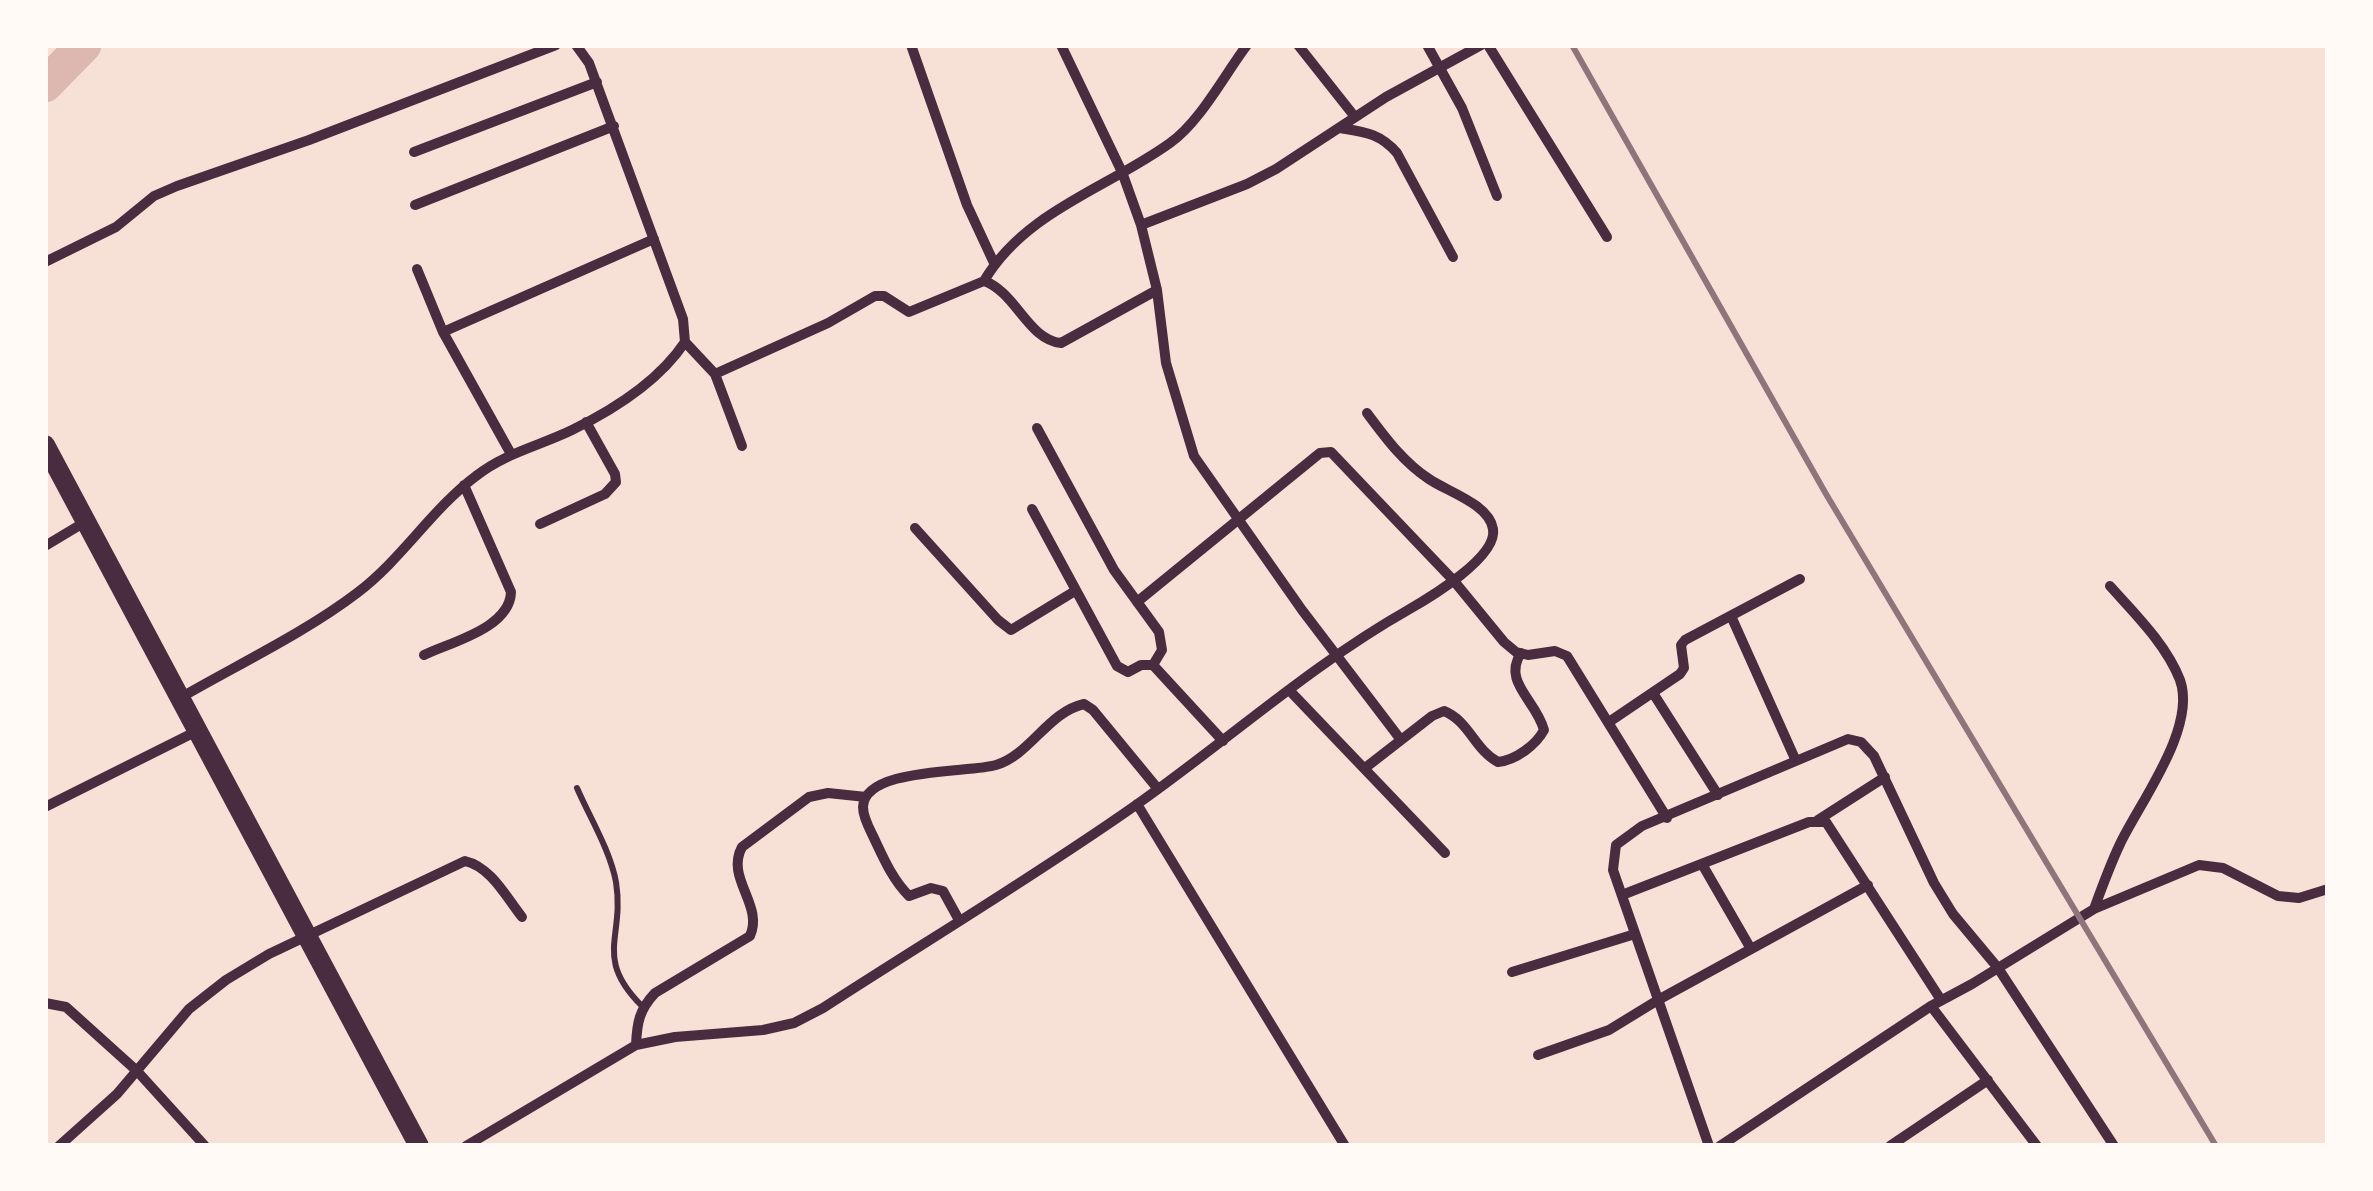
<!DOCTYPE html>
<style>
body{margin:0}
#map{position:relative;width:2373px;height:1191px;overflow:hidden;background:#f7e1d7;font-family:Mulish,sans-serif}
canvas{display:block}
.frame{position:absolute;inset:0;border:48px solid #fffaf5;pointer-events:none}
</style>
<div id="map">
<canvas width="2373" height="1191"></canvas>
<div class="frame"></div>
</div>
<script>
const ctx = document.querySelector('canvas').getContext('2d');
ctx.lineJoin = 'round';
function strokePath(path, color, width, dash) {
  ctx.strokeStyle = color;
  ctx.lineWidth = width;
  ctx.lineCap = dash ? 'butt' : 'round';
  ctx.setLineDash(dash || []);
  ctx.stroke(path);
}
const river = new Path2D(`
 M45 85 84 45`);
const service = new Path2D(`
 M577 788C590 818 610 850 616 882 625 938 593 957 642 1006`);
const minor = new Path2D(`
 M576 45 589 63 683 319 685 342 715 374 742 446
 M911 45 967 205 994 263
 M1061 45 1122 172 1141 225 1157 290 1166 363 1194 456 1302 610 1401 740
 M1298 45 1355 117
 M1427 45 1462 108 1497 196
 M1488 45 1607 237
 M1340 128C1364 132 1380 133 1397 153L1453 257
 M414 152 597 82
 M415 205 614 126
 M1141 225 1247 184 1276 169 1386 97 1481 45
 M45 262 116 227 154 196 177 186 309 140 556 45
 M417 269 443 332 511 454
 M984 281C1025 211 1108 188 1170 143 1200 122 1225 74 1247 45
 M443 332 654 239
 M715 374 828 323 875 296H884L909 312 984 281C1016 292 1028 340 1061 343L1157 290
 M1037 428 1114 570 1159 632 1162 650 1153 665
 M1032 509 1117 666 1128 672 1141 665H1153L1223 741
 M540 524 605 494 616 482 615 474 586 422
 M915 528 998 620 1011 630 1075 591
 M45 546 85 522
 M1137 602 1320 453 1331 452 1454 581 1504 642 1516 652 1528 655 1555 651 1567 656 1667 818
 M1731 616 1796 761
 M424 655C451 642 510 628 511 592L464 485
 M1290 691 1445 853
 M1653 693 1718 795
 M180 698C237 665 306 632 357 593 402 559 431 510 476 476 505 453 539 446 572 430 613 410 659 381 685 342
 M1609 722 1680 674 1684 668 1681 645 1685 640 1800 579
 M1365 768 1432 716 1444 711C1469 721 1475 750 1498 762 1516 760 1536 745 1544 730 1536 700 1502 682 1521 653
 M1137 804 1345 1146
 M45 807 197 731
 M1818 820 1885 777
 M1702 864 1751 949
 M1622 895 1809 822H1826L1941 1000
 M2094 909C2102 887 2110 865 2120 844 2140 802 2197 728 2180 680 2166 644 2135 614 2110 586
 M959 920 943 891 931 888 909 896C892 879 883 857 873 836 869 828 863 817 863 807 864 767 970 773 996 765 1030 755 1048 712 1084 704L1093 710 1158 789
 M1512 972 1635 934
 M45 1003 66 1007 137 1071 205 1146
 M1931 1006 2037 1146
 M636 1045C637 1023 639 1010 655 993L750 936C764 905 725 878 742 847L809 797 828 793 866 797
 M1538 1055 1609 1030 1658 1000 1868 885
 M59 1146 117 1094 189 1009 226 980 269 954 465 861C491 867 506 897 522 917
 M466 1146 636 1045 675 1037 763 1030 794 1023 823 1008C928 940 1035 876 1136 805 1227 741 1311 665 1408 610 1429 598 1498 557 1493 529 1489 504 1448 492 1429 479 1403 462 1385 437 1367 413
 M1709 1146 1613 870 1616 845 1642 826 1848 739 1861 742 1874 756 1934 883 1953 914 1998 968 2114 1146
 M1720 1146 1931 1006 1972 984 2094 909 2199 865 2223 868 2278 896 2299 898 2328 889
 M1890 1146 1988 1080`);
const trunk = new Path2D(`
 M45 445 419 1146`);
const rail = new Path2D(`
 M1572 45 1826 494 2216 1146`);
strokePath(river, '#dcb8b0', 35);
strokePath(service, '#4a2c40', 6);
strokePath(minor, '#4a2c40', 10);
strokePath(trunk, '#4a2c40', 20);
strokePath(rail, '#8f747c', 6);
</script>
